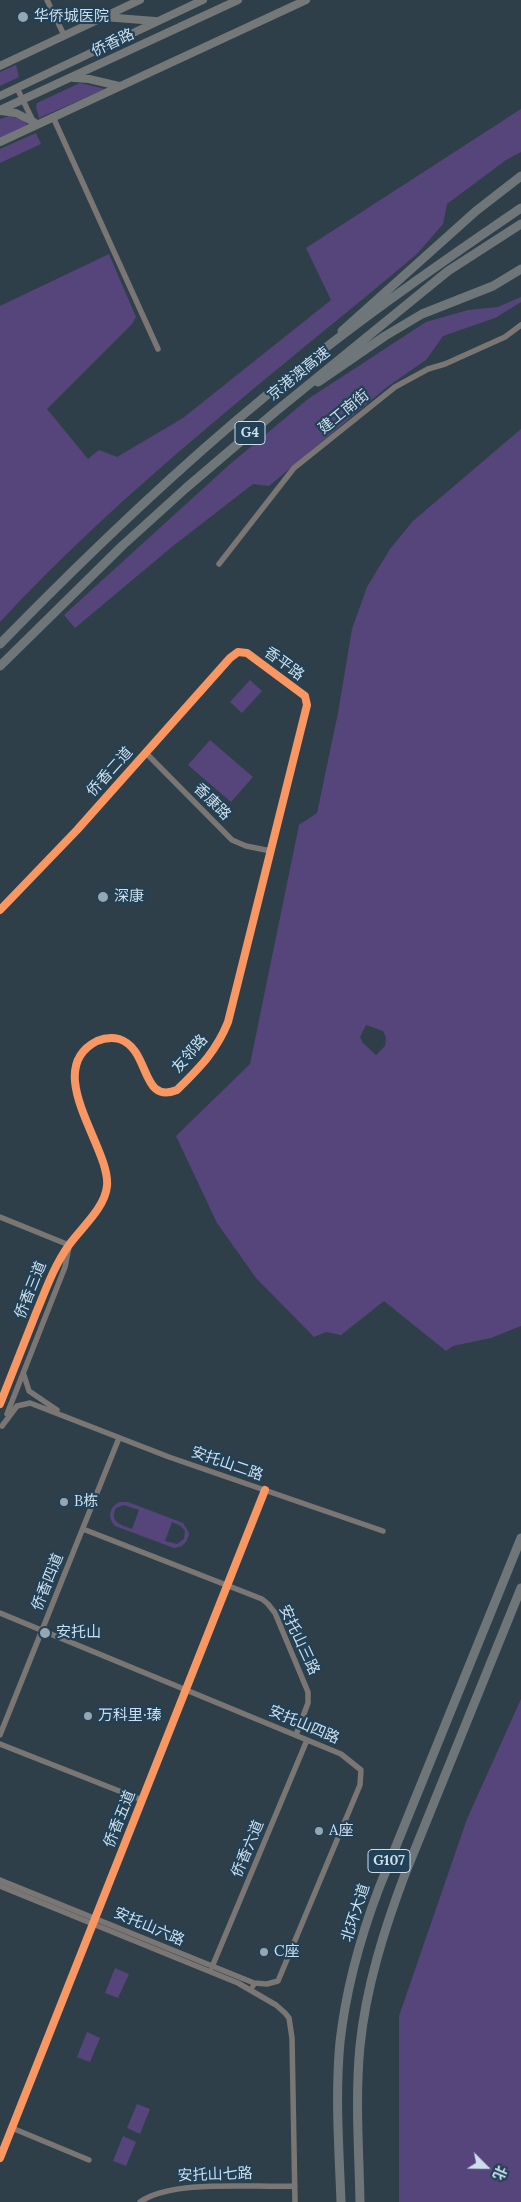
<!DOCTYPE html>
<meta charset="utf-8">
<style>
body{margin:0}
#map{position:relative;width:521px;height:2202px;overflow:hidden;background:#2e3f4a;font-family:Lora,"Noto Sans SC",serif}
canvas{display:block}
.north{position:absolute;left:461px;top:2142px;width:50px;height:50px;-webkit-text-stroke:4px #224156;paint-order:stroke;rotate:113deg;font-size:14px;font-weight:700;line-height:20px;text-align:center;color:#cddfec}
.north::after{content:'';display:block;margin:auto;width:18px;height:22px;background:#cddfec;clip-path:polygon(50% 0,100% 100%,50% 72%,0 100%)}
</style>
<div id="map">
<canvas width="521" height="2202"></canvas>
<div class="north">北</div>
</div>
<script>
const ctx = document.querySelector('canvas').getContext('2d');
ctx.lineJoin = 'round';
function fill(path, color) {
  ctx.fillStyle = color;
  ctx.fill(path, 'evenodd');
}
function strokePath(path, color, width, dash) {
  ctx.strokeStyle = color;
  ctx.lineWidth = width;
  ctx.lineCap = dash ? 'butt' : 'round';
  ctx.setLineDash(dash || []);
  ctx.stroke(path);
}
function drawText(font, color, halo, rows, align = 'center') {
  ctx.font = font + ' Lora,"Noto Sans SC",serif';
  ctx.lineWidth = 4.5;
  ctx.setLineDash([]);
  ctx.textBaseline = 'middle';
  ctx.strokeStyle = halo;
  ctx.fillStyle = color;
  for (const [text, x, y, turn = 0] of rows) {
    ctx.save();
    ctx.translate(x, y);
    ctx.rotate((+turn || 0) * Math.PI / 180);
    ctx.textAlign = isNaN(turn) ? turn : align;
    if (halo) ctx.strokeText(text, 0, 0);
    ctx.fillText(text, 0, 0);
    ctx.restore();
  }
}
const green = new Path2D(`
 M16 65 19 77 0 86V72Z
 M80 83 105 89 39 118 36 107 37 103Z
 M521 109V152L506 160 447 204 443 224 417 254C275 373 126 486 0 622V306L109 254 136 317 132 324 47 409 88 459 99 450 117 457 183 418 331 300 306 248Z
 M10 116 21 119 28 125 0 138V119Z
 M36 133 41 144 0 163V149Z
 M521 297V302L495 318 443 336 426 360 387 387 269 486 253 484 173 546 75 628 64 615 229 465 308 399 426 322 468 310 498 307Z
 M521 429V1326L491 1338 453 1346 446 1351 384 1301 341 1335 326 1332 314 1337 256 1278 217 1223 176 1136 250 1064 299 825 317 813 338 713 352 629 367 587 390 549 413 521ZM366 1025 383 1031 386 1037 385 1046 376 1055 363 1043 360 1037Z
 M250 680 262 691 242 713 230 702Z
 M210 740 253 777 231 802 188 765Z
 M120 1502H128L183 1523 189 1533C188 1542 183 1547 174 1548L115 1526C107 1517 109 1507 120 1502ZM124 1505 139 1510 132 1529C121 1525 109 1522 116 1508ZM172 1522 181 1526 185 1531 184 1539 177 1544 165 1541Z
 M521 1699V2202H399V2016L467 1819Z
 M115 1968 129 1974 118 1998 105 1993Z
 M87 2032 100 2038 90 2062 77 2057Z
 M137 2104 150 2109 140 2134 127 2128Z
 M123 2136 136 2142 126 2166 113 2161Z`);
const minor = new Path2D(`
 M47 0 64 35
 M17 88 33 121
 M53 117 158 349
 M219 564 294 468 395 387 428 369 445 364 505 337 521 325
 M146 753 232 840 246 846 271 851
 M0 910 77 830 230 658 238 652 247 653 305 696 307 705 228 1022C216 1052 199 1068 177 1090 140 1105 151 1049 119 1039 112 1037 104 1038 97 1041 40 1070 111 1148 107 1186 105 1208 81 1228 69 1245 54 1266 46 1289 36 1313 24 1344 12 1374 0 1404
 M0 1217 69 1245
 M24 1375 29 1391 57 1410
 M7 1414 65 1267 69 1247
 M2 1426 17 1406 30 1403 169 1457 383 1531
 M83 1529 262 1599 268 1604 275 1613 308 1692V1703L296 1735
 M0 1613 341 1754 361 1770 360 1785 278 1981 267 1984 254 1983
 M0 1735 119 1438
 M0 1744 142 1800
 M0 1880 254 1983 253 1986
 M0 1886 238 1983 276 2005 285 2013 289 2018 292 2038 295 2202
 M212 1967 307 1740
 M12 2128 89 2160
 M0 2158 265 1490
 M140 2202C173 2179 253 2188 295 2186`);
const major = new Path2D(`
 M104 17 155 21
 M0 66 140 0
 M74 78 89 79 119 86
 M0 96 203 0
 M0 110 238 0
 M0 111 16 113 34 122
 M0 142 306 0`);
const highway = new Path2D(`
 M342 331 476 211 521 176
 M318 382 385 336 422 314 493 286 521 269
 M0 644C84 558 170 475 262 399 344 330 433 268 521 208
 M0 666 122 546 186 488 275 412 448 271 521 224
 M341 2202C339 2149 335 2095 340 2042 346 1989 360 1938 379 1888L521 1538
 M360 2202C359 2150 355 2098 360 2046 366 1987 384 1930 405 1874L521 1588`);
const cycleway = new Path2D(`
 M0 910 77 830 230 658 238 652 247 653 305 696 307 705 228 1022C216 1052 199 1068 177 1090 140 1105 151 1049 119 1039 112 1037 104 1038 97 1041 40 1070 111 1148 107 1186 105 1208 81 1228 69 1245 54 1266 46 1289 36 1313 24 1344 12 1374 0 1404
 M0 2158 265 1490`);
const markers = [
 [23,17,6,"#95a7b3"],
 [103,897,6,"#95a7b3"],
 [64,1502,5,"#95a7b3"],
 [45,1633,6,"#95a7b3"],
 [88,1716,5,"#95a7b3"],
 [319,1831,5,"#95a7b3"],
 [264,1952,5,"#95a7b3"]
];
const shields = [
 [250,433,30],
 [389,1861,42]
];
const shieldNames = [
 ["G4",250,433],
 ["G107",389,1861]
];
const poiNames = [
 ["华侨城医院",34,17],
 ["深康",114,897],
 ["B栋",74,1502],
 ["安托山",56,1633],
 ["万科里·瑧",98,1716],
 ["A座",329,1831],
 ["C座",274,1952]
];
const streetNames = [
 ["侨香路",113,43,-25],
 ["京港澳高速",299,374,-39],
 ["建工南街",344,412,-39],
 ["香平路",284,664,36],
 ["侨香二道",110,772,-48],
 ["香康路",212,802,45],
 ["友邻路",190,1054,-49],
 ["侨香三道",31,1290,-68],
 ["安托山二路",227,1464,19],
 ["侨香四道",48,1582,-68],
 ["安托山三路",299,1640,65],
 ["安托山四路",304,1725,23],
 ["侨香五道",120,1819,-68],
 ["侨香六道",248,1849,-67],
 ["北环大道",356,1913,-72],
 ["安托山六路",149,1927,23],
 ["安托山七路",215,2175,-2]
];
fill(green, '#56457a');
strokePath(minor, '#797674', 5.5);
strokePath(major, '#757879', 8);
strokePath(highway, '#6f7679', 9);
strokePath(cycleway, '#f99763', 8);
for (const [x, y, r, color] of markers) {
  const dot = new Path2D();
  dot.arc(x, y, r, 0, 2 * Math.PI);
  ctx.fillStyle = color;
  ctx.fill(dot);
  strokePath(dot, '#224156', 2);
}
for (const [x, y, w] of shields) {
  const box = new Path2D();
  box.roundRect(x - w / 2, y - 11.5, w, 23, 4);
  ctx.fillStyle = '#224156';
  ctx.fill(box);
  strokePath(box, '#cddfec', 1);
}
drawText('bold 14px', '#cddfec', null, shieldNames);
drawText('15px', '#cddfec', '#224156', poiNames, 'left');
drawText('15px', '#cddfec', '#224156', streetNames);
</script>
